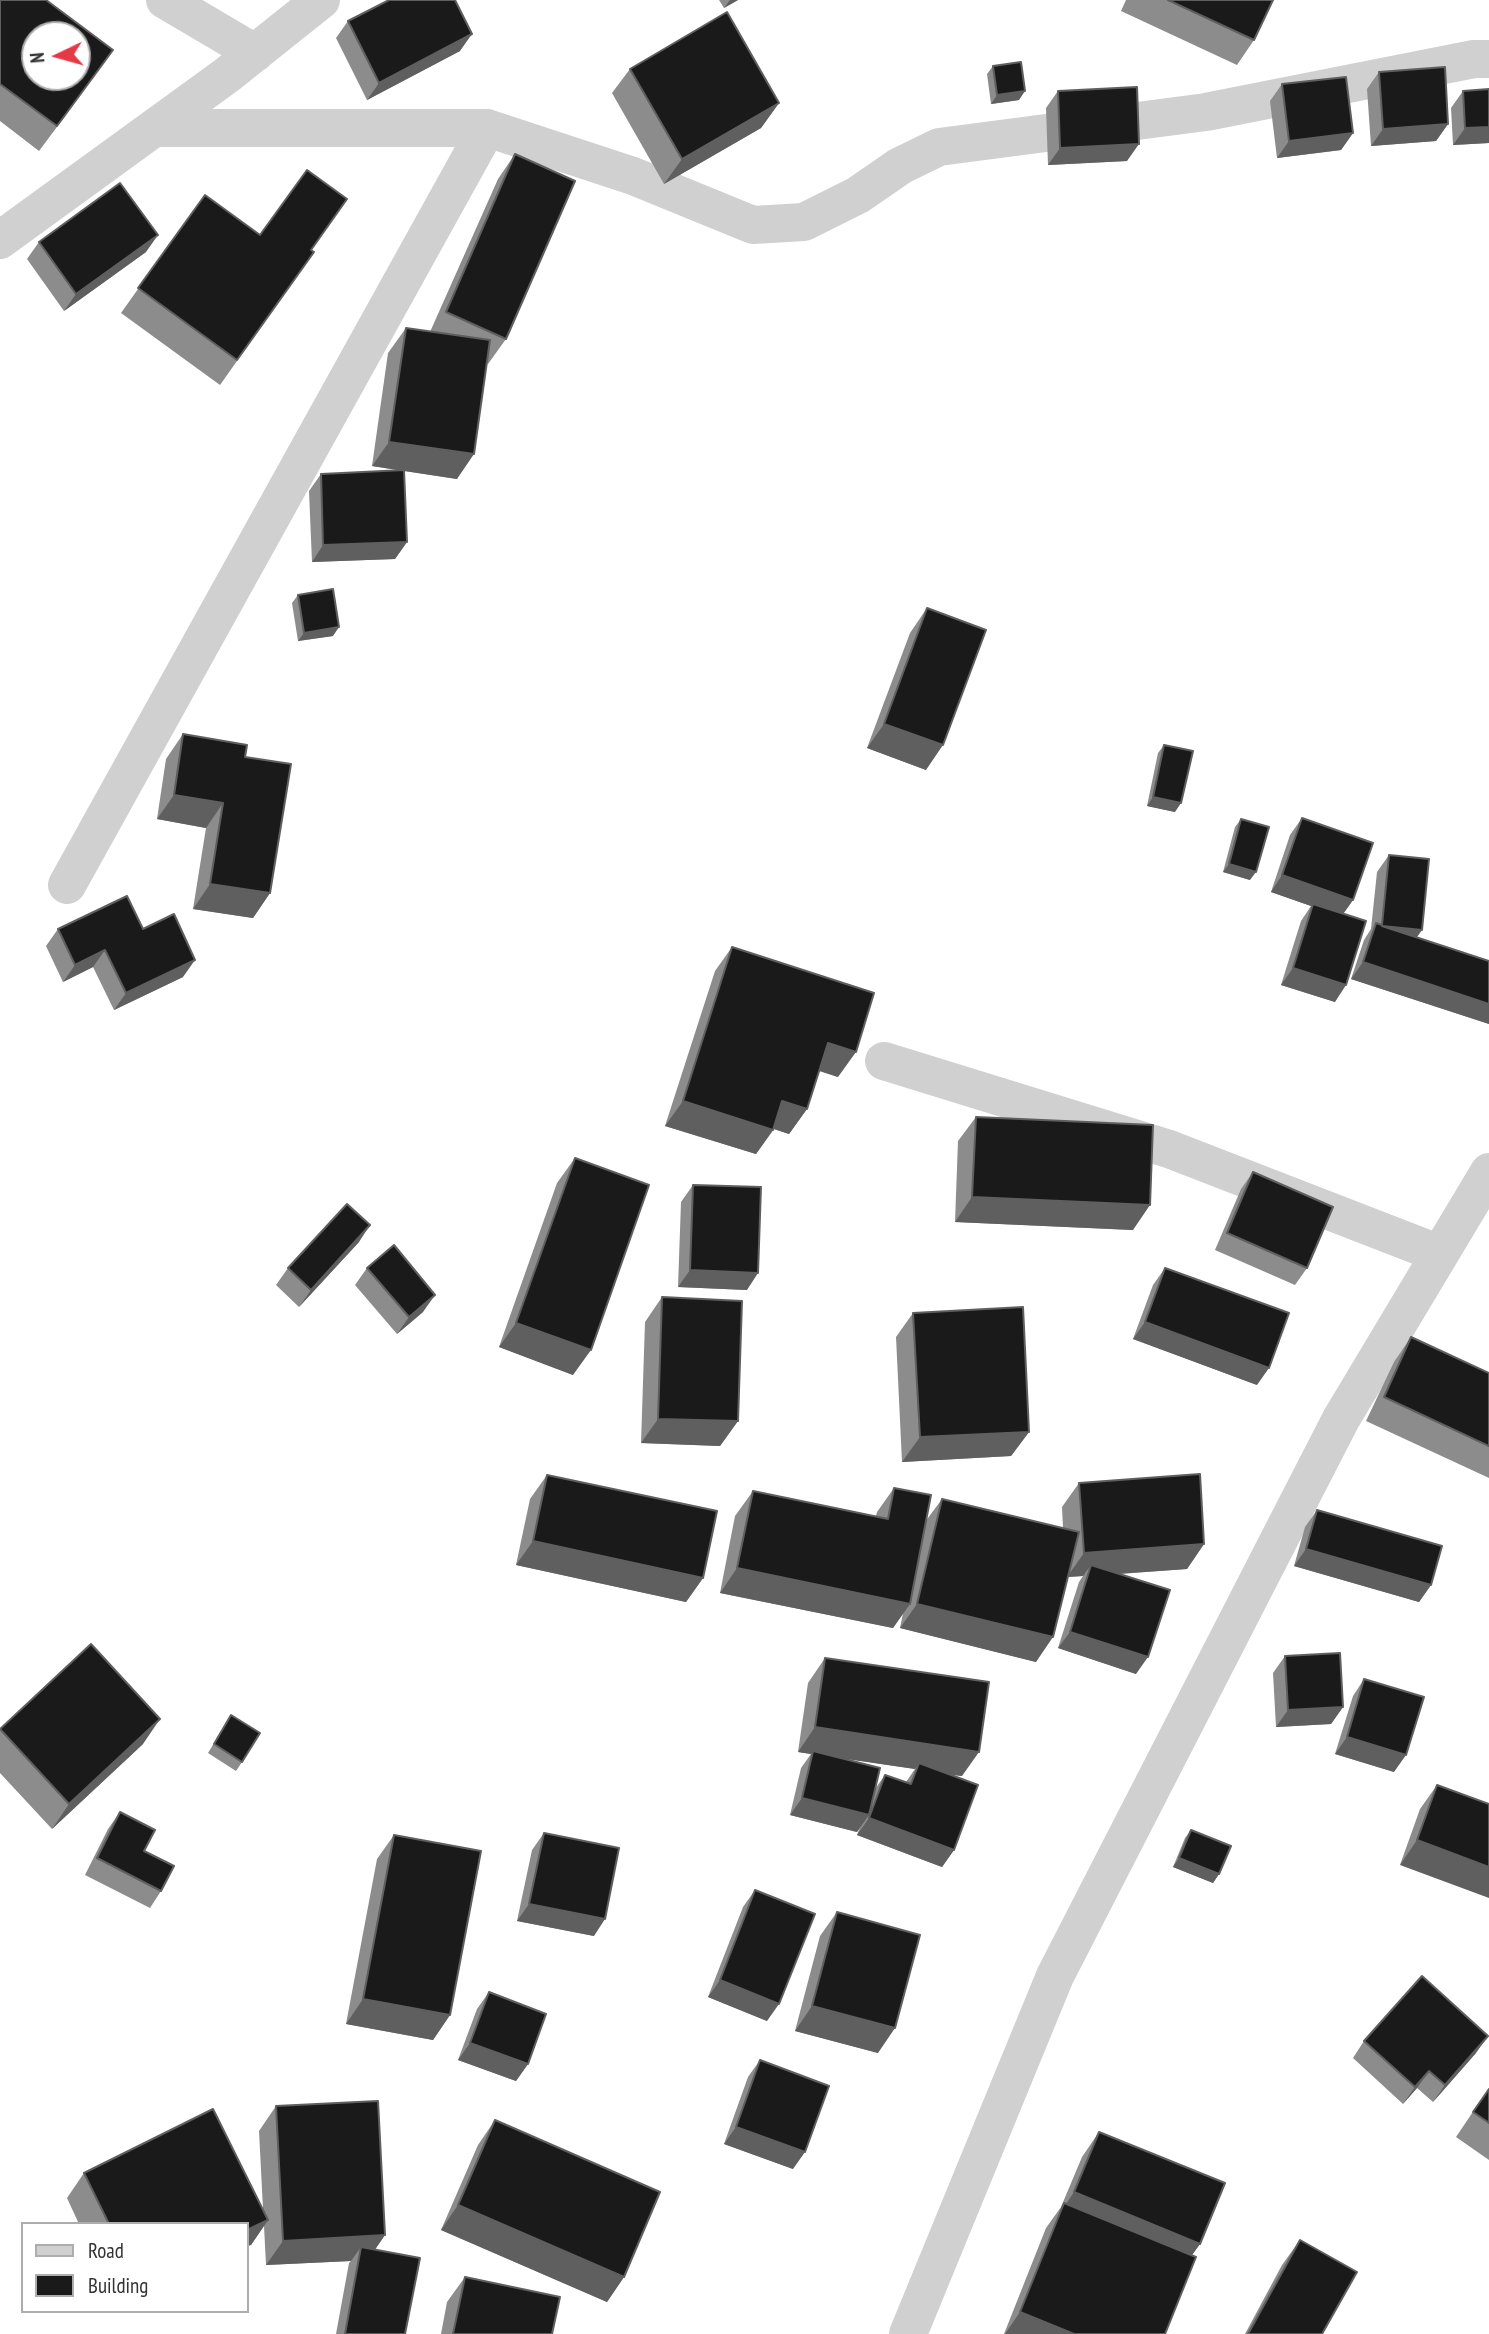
<!DOCTYPE html>
<style>
body{margin:0}
#map{position:relative;width:1489px;height:2334px;overflow:hidden;background:#fff;font-family:"PT Sans Narrow",sans-serif}
canvas{display:block}
.legend{position:absolute;left:21px;top:2222px;width:228px;height:91px;box-sizing:border-box;background:#fff;border:2px solid #adadad;margin:0;padding:9px 12px;list-style:none;font-size:21px;color:#333}
.legend li{display:flex;align-items:center;gap:14px;height:35px}
.legend b{width:35px;border:2px solid #adadad}
.north{position:absolute;left:21px;top:21px;width:70px;height:70px;box-sizing:border-box;background:#fff;border:2px solid #adadad;border-radius:50%;rotate:265deg;font-size:19px;font-weight:700;line-height:28px;text-align:center;color:#333}
.north::after{content:'';display:block;margin:auto;width:24px;height:32px;background:#e63946;clip-path:polygon(50% 0,100% 100%,50% 72%,0 100%)}
</style>
<div id="map">
<canvas width="1489" height="2334"></canvas>
<ul class="legend">
<li><b style="height:9px;background:#d0d0d0"></b>Road</li>
<li><b style="height:19px;background:#1a1a1a"></b>Building</li>
</ul>
<div class="north">N</div>
</div>
<script>
const ctx = document.querySelector('canvas').getContext('2d');
ctx.lineJoin = 'round';
function strokePath(path, color, width, dash) {
  ctx.strokeStyle = color;
  ctx.lineWidth = width;
  ctx.lineCap = dash ? 'butt' : 'round';
  ctx.setLineDash(dash || []);
  ctx.stroke(path);
}
function fill(path, color) {
  ctx.fillStyle = color;
  ctx.fill(path, 'evenodd');
}
const street = new Path2D(`
 M165 0 255 53
 M155 128H487L633 176 753 225 804 222 858 195 900 166 939 147 1206 112 1474 59H1489
 M0 240 227 75 321 0
 M67 885 487 128
 M884 1061 1169 1149 1440 1254
 M908 2334 1055 1976 1341 1419 1489 1172`);
const wall = new Path2D(`
 M0 0 113 50 39 151 0 121Z
 M719 0H738L724 8Z
 M1126 0H1273L1254 40 1237 65 1121 11Z
 M348 21 460 51 367 100 336 38Z
 M993 66 1019 100 991 104 987 74Z
 M630 69 779 103 761 128 664 184 612 93Z
 M1379 72 1448 124 1436 141 1371 146 1367 89Z
 M1282 84 1353 133 1341 150 1277 158 1270 101Z
 M1058 91 1127 161 1048 165 1046 108Z
 M1463 91 1489 143 1453 145 1451 108Z
 M515 154 506 339 488 364 487 363 457 479 404 471 407 542 395 559 312 562 309 491 321 474 397 470 372 466 388 353 406 328 430 332 498 179Z
 M205 195 260 235 311 250 314 252 220 385 121 313Z
 M39 242 146 252 64 311 27 259Z
 M298 595 333 636 298 641 292 603Z
 M927 608 926 770 867 748 910 633Z
 M183 734 245 757 270 893 253 918 193 909 206 828 157 819 166 759Z
 M1164 745 1175 812 1147 806 1158 753Z
 M1302 818 1353 900 1343 914 1335 1002 1281 985 1301 921 1311 906 1271 892 1290 835Z
 M1241 819 1250 880 1223 872 1235 827Z
 M1389 855 1422 930 1416 937 1489 961V1024L1351 979 1364 940 1371 929 1377 872Z
 M58 929H143L183 977 114 1010 93 967 63 982 46 946Z
 M732 947 838 1077 819 1071 807 1109 789 1134 774 1129 756 1154 665 1126 715 971Z
 M976 1117 1133 1230 955 1222 958 1141Z
 M575 1158 573 1375 499 1347 557 1183Z
 M1253 1172 1307 1268 1295 1285 1215 1250 1241 1189Z
 M693 1185 747 1290 678 1287 681 1202Z
 M359 1242 299 1307 276 1285 288 1268Z
 M367 1268 423 1312 397 1334 355 1285Z
 M1165 1268 1257 1385 1133 1339 1153 1285Z
 M662 1297 738 1421 720 1446 641 1443 645 1322Z
 M913 1313 1029 1432 1011 1456 902 1462 896 1337Z
 M1411 1337 1489 1373V1478L1366 1421 1394 1362Z
 M547 1475 703 1578 686 1602 516 1565 530 1499Z
 M1079 1483 1204 1544 1187 1569 1119 1574 1136 1674 1058 1648 1079 1582 1083 1576 1068 1577 1036 1662 900 1628 903 1613 893 1628 720 1593 735 1516 753 1491 876 1516 877 1512 894 1488 925 1522 942 1499 1063 1528 1062 1507Z
 M1317 1510 1431 1585 1419 1602 1294 1566 1305 1527Z
 M1285 1656 1343 1707 1331 1724 1276 1727 1273 1673Z
 M825 1658 962 1776 952 1775 954 1850 942 1867 857 1835 860 1827 857 1832 790 1815 801 1768 811 1754 798 1752 808 1683ZM848 1759 915 1769 906 1782 885 1775 875 1789Z
 M1364 1679 1394 1772 1335 1754 1353 1696Z
 M231 1715 242 1762 236 1771 208 1753Z
 M0 1729 143 1744 52 1829 0 1773Z
 M1437 1785 1489 1804 1400 1865 1420 1809Z
 M120 1812 144 1851 161 1891 150 1908 85 1875 108 1829Z
 M1191 1830 1219 1874 1213 1883 1173 1867 1185 1838Z
 M544 1833 594 1936 517 1921 532 1850Z
 M394 1835 450 2015 433 2040 346 2024 377 1859Z
 M755 1890 767 2021 708 1997 743 1907Z
 M837 1912 878 2053 795 2031 820 1936Z
 M489 1992 528 2064 516 2081 458 2060 477 2009Z
 M1364 2041 1476 2053 1433 2102 1417 2088 1403 2104 1353 2058Z
 M760 2060 793 2169 724 2144 748 2077Z
 M1489 2088V2160L1456 2137Z
 M276 2106 385 2235 375 2249 405 2334H336L349 2263 351 2261 266 2265 264 2226 251 2245 247 2246V2224H79L67 2198 84 2173 263 2209 259 2131Z
 M495 2120 624 2277 607 2302 441 2230 478 2145Z
 M1099 2132 1200 2244 1191 2256 1165 2334H1004L1046 2228 1061 2207 1082 2157Z
 M1300 2240 1322 2334H1245L1282 2265Z
 M465 2277 552 2334H441L447 2302Z`);
const shadedWall = new Path2D(`
 M730 0H738L724 8Z
 M472 34 460 51 367 100 379 83Z
 M113 50 95 75 39 151 57 126Z
 M1025 91 1019 100 991 104 997 95Z
 M779 103 761 128 664 184 682 159Z
 M1448 124 1436 141 1371 146 1383 129Z
 M1489 127V143L1453 145 1465 128Z
 M1353 133 1341 150 1277 158 1289 141Z
 M1139 144 1127 161 1048 165 1060 148Z
 M158 235 146 252 64 311 76 294Z
 M389 442 474 454 457 479 372 466Z
 M407 542 395 559 312 562 323 545Z
 M339 627 333 636 298 641 304 633Z
 M884 724 943 745 926 770 867 748Z
 M174 795 223 803 206 828 157 819Z
 M1153 797 1181 803 1175 812 1147 806Z
 M1229 864 1256 872 1250 880 1223 872Z
 M1282 875 1353 900 1341 917 1313 904 1311 906 1271 892Z
 M210 884 270 893 253 918 193 909Z
 M1382 926 1422 930 1410 947Z
 M105 950 93 967 63 982 75 965Z
 M195 960 183 977 114 1010 126 993Z
 M1363 962 1489 1004V1024L1351 979Z
 M1293 968 1346 985 1335 1002 1281 985Z
 M828 1043 856 1052 838 1077 811 1068Z
 M683 1101 773 1130 756 1154 665 1126Z
 M782 1101 807 1109 789 1134 765 1126Z
 M972 1197 1150 1205 1133 1230 955 1222Z
 M370 1225 359 1242 299 1307 311 1290Z
 M690 1270 758 1273 747 1290 678 1287Z
 M435 1295 423 1312 397 1334 409 1317Z
 M1145 1322 1269 1368 1257 1385 1133 1339Z
 M516 1323 591 1350 573 1375 499 1347Z
 M658 1419 738 1421 720 1446 641 1443Z
 M1029 1432 1011 1456 902 1462 920 1437Z
 M533 1541 703 1578 686 1602 516 1565Z
 M1204 1544 1187 1569 1087 1576 1091 1565 1083 1576 1067 1577 1084 1553Z
 M1306 1549 1431 1585 1419 1602 1294 1566Z
 M737 1568 910 1604 893 1628 720 1593Z
 M917 1604 1053 1637 1036 1662 900 1628Z
 M1070 1632 1148 1657 1136 1674 1058 1648Z
 M1343 1707 1331 1724 1276 1727 1288 1710Z
 M160 1719 143 1744 52 1829 69 1804Z
 M815 1727 979 1752 962 1776 917 1770 919 1763 915 1769 812 1754 813 1751 811 1754 798 1752Z
 M1347 1737 1406 1755 1394 1772 1335 1754Z
 M802 1798 869 1815 857 1832 790 1815Z
 M869 1818 954 1850 942 1867 857 1835Z
 M1417 1840 1489 1867V1898L1400 1865Z
 M1179 1858 1219 1874 1213 1883 1173 1867Z
 M529 1904 605 1919 594 1936 517 1921Z
 M720 1980 779 2004 767 2021 708 1997Z
 M363 1999 450 2015 433 2040 346 2024Z
 M812 2006 895 2028 878 2053 795 2031Z
 M1488 2036 1476 2053 1433 2102 1445 2085Z
 M470 2043 528 2064 516 2081 458 2060Z
 M1429 2071 1417 2088 1403 2104 1415 2087Z
 M736 2127 805 2152 793 2169 724 2144Z
 M1074 2192 1200 2244 1182 2269 1060 2213Z
 M458 2205 624 2277 607 2302 441 2230Z
 M268 2220 251 2245 247 2246V2230Z
 M385 2235 368 2260 361 2247 351 2261 266 2265 283 2241Z
 M1020 2312 1074 2334H1005Z`);
const building = new Path2D(`
 M0 0H46L113 50 57 126 0 84ZM35 35H77V77H35Z
 M389 0H455L472 34 379 83 348 21Z
 M1168 0H1273L1254 40Z
 M727 12 779 103 682 159 630 69Z
 M1021 62 1025 91 997 95 993 66Z
 M1445 67 1448 124 1383 129 1379 72Z
 M1346 77 1353 133 1289 141 1282 84Z
 M1137 87 1139 144 1060 148 1058 91Z
 M1489 89V127L1465 128 1463 91Z
 M515 154 575 181 506 339 446 312Z
 M307 170 347 199 311 250 314 252 237 360 138 288 205 195 260 235Z
 M120 183 158 235 76 294 39 242Z
 M406 328 490 340 474 454 389 442Z
 M404 470 407 542 323 545 321 474Z
 M333 589 339 627 304 633 298 595Z
 M927 608 986 630 943 745 884 724Z
 M183 734 247 745 245 757 291 764 270 893 210 884 223 803 174 795Z
 M1164 745 1193 751 1181 803 1153 797Z
 M1302 818 1373 843 1353 900 1282 875Z
 M1241 819 1269 827 1256 872 1229 864Z
 M1389 855 1429 859 1422 930 1382 926 1489 961V1004L1363 962 1376 923 1382 925Z
 M127 896 143 929 174 914 195 960 126 993 105 950 75 965 58 929Z
 M1313 904 1366 921 1346 985 1293 968Z
 M732 947 874 993 856 1052 828 1043 807 1109 782 1101 773 1130 683 1101Z
 M976 1117 1153 1125 1150 1205 972 1197Z
 M575 1158 649 1185 591 1350 516 1323Z
 M1253 1172 1333 1207 1307 1268 1227 1233Z
 M693 1185 761 1187 758 1273 690 1270Z
 M347 1204 370 1225 311 1290 288 1268Z
 M394 1245 435 1295 409 1317 367 1268Z
 M1165 1268 1289 1313 1269 1368 1145 1322Z
 M662 1297 742 1301 738 1421 658 1419Z
 M1023 1307 1029 1432 920 1437 913 1313Z
 M1411 1337 1489 1373V1446L1384 1397Z
 M1200 1474 1204 1544 1084 1553 1079 1483Z
 M547 1475 717 1511 703 1578 533 1541Z
 M894 1488 931 1495 910 1604 737 1568 753 1491 888 1519Z
 M942 1499 1079 1532 1053 1637 917 1604Z
 M1317 1510 1442 1546 1431 1585 1306 1549Z
 M1091 1565 1170 1590 1148 1657 1070 1632Z
 M91 1644 160 1719 69 1804 0 1729Z
 M1340 1653 1343 1707 1288 1710 1285 1656Z
 M825 1658 989 1682 979 1752 815 1727Z
 M1364 1679 1424 1697 1406 1755 1347 1737Z
 M231 1715 260 1733 242 1762 214 1744Z
 M813 1751 880 1768 869 1815 802 1798Z
 M919 1763 978 1785 954 1850 869 1818 885 1775 911 1784Z
 M1437 1785 1489 1804V1867L1417 1840Z
 M120 1812 155 1830 144 1851 174 1866 161 1891 97 1858Z
 M1191 1830 1231 1846 1219 1874 1179 1858Z
 M544 1833 619 1848 605 1919 529 1904Z
 M394 1835 481 1851 450 2015 363 1999Z
 M755 1890 815 1914 779 2004 720 1980Z
 M837 1912 920 1935 895 2028 812 2006Z
 M1422 1976 1488 2036 1445 2085 1429 2071 1415 2087 1364 2041Z
 M489 1992 546 2014 528 2064 470 2043Z
 M760 2060 829 2086 805 2152 736 2127Z
 M1489 2089V2123L1473 2112Z
 M378 2101 385 2235 283 2241 276 2106Z
 M213 2109 268 2220 247 2230V2224H109L84 2173Z
 M495 2120 660 2192 624 2277 458 2205Z
 M1099 2132 1225 2183 1200 2244 1074 2192Z
 M1064 2203 1196 2257 1165 2334H1074L1020 2312Z
 M1300 2240 1357 2272 1322 2334H1248Z
 M361 2247 420 2258 405 2334H345Z
 M465 2277 560 2297 552 2334H453Z`);
strokePath(street, '#d0d0d0', 38);
fill(wall, '#8c8c8c');
fill(shadedWall, '#5f5f5f');
fill(building, '#1a1a1a');
strokePath(building, '#5f5f5f', 2);
</script>
